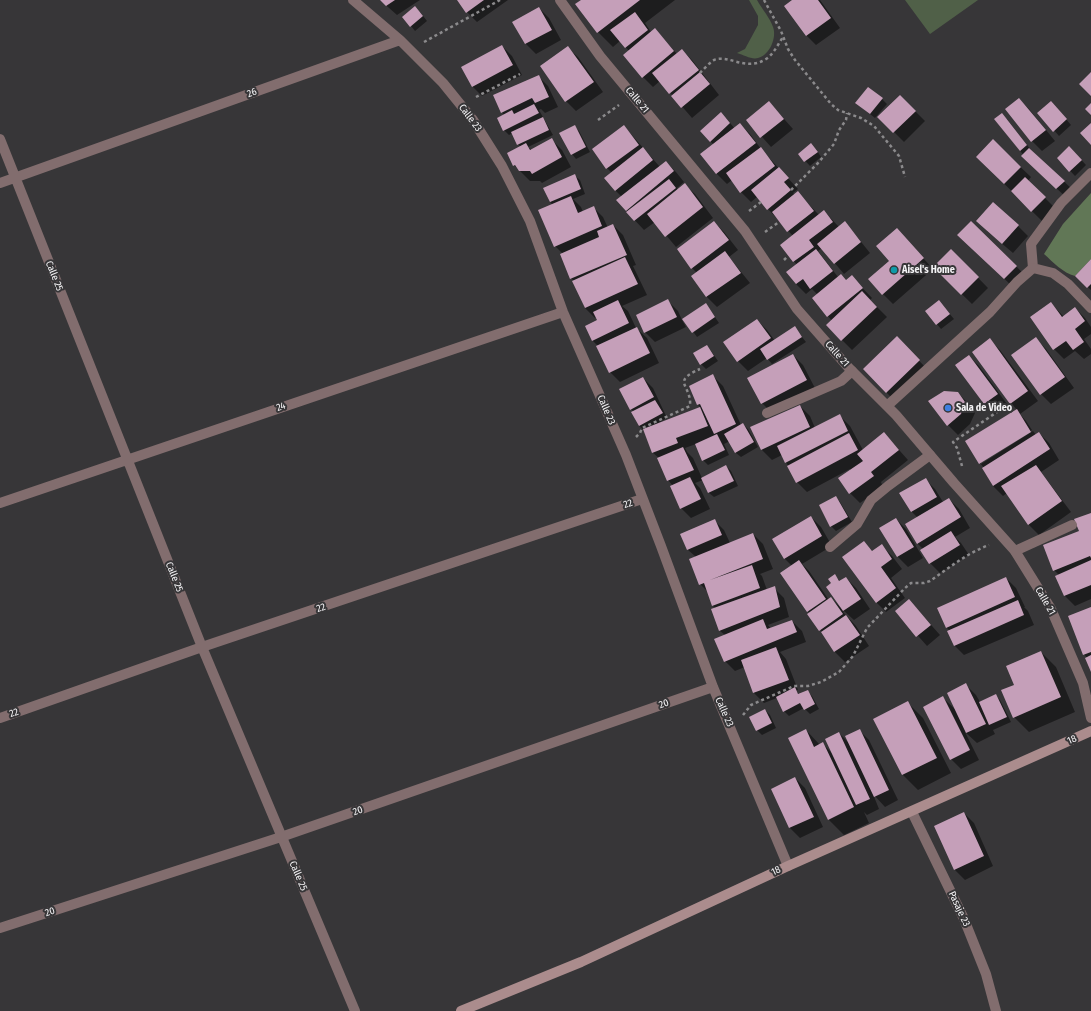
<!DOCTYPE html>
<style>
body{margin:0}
canvas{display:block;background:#373638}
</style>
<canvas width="1091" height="1011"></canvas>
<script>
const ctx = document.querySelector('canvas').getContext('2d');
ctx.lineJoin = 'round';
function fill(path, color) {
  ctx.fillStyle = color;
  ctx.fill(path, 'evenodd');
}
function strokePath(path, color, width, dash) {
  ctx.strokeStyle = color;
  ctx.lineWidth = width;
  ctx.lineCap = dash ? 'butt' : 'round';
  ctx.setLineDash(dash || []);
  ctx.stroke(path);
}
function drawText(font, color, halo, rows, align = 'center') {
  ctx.font = font + ' "Fira Sans Condensed",sans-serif';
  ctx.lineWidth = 4;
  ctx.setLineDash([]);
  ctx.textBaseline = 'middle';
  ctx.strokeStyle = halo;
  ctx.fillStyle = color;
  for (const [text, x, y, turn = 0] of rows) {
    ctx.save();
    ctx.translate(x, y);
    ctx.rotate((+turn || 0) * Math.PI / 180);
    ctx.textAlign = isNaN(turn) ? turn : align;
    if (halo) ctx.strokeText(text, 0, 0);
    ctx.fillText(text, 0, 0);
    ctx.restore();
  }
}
const green = new Path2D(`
 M749 0H757C762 9 770 18 773 27 777 37 770 55 758 58 752 60 744 55 737 53L745 49 758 25V16Z
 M905 0H978L930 34Z`);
const forest = new Path2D(`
 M1091 193V259L1075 276C1063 273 1053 262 1044 254L1063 224Z`);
const shadow = new Path2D(`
 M380 0H420L397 15Z
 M458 0H508L477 22 467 12Z
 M583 0H675L645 23 651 32 655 29 677 54 682 50 692 60 719 95 692 118 660 81 653 87 643 77 625 55 629 51 620 41 613 47 598 32Z
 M794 0H820L840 28 816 45 806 35Z
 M539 8 549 18 561 40 536 54 526 44 514 22Z
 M420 12 427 21 415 31 411 26Z
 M502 46 512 56 522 75 482 96 472 86Z
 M568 48 578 57 603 92 576 111 566 101 541 67Z
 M538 76 548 86 558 107 545 113 541 109 539 110 553 135 528 147 532 150 552 140 562 150 571 167 542 183 540 181H530L514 165 521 147 518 144 513 133 509 135 504 130V115L502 112Z
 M900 96 925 121 904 142 879 117Z
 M882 99 887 104 875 118 861 107Z
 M1019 99 1029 109 1055 141 1042 151 1032 141Z
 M769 102 793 129 771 147 747 120Z
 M1056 107 1071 125 1059 136 1039 113Z
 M726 118 735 129 740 124 750 134 761 149 798 189 793 193 795 195 798 193 819 215 824 211 839 227 844 223 854 233 870 253 844 274 822 248 818 251 838 277 846 281 852 277 872 298 870 300 887 317 852 350 827 325 832 321 813 298 818 295 812 289 806 294 796 284 797 265 781 245 793 236 757 197 751 202 741 192 732 180 727 184 717 174 702 155 714 145 710 141Z
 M1007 119 1031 150 1074 191 1067 198 1032 166 996 120Z
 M574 126 579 131 590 152 576 159 572 154Z
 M624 126 660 167 666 162 676 172 684 182 677 188 678 190 685 185 695 194 713 218 676 247 655 222 644 230 626 211 622 197 615 190 612 173 607 168Z
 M993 141 1031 177 1028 181 1055 208 1042 221 977 157Z
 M816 149 821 157 810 166 799 154Z
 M1074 152 1086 165 1075 176 1058 158Z
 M575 176 580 180 585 194 573 199 581 207 583 212 593 207 603 217 608 228 613 225 623 235 636 265 633 266 647 295 622 306 628 311 636 328 647 338 659 363 620 382 610 372 598 346 592 340 599 321 597 317 595 318 585 308 574 281 571 278 563 254 555 246 553 205 550 202Z
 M714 222 724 232 738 250 729 257 750 283 717 307 707 297 692 276 697 273 692 268Z
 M971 222 1026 276 1015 289 968 244Z
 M1018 226 1028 236 1013 253 987 231Z
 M897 229 933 269 893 304 883 294Z
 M951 250 988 288 972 304 934 267Z
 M1091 260V290L1076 276Z
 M668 301 678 311 682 320 706 304 719 323 697 337 684 319 682 320 686 327 655 342 645 332Z
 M1051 303 1064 317 1075 308 1085 318 1091 327V334L1084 339 1091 349V354L1084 359 1075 351 1064 359 1054 349Z
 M943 306 954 319 941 329 926 311Z
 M757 320 767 330 775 341 794 327 806 342 772 364 767 358 748 371 738 361Z
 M897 338 929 371 896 402 886 392Z
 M1036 339 1046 349 1074 388 1051 404 1041 394Z
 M990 340 1000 350 1038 401 1020 414 1026 421 1032 430 981 462V464L1033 431 1036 435 1039 433 1049 443 1059 460 1041 472 1071 512 1039 535 1029 525 1007 493 1003 496 993 486 983 469 984 468 980 463 966 442 1017 410 1011 403 973 352Z
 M707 346 711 351 718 361 706 369 701 364Z
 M793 355 803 365 816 390 772 413 762 403Z
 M969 356 979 366 1007 404 995 414 985 404 957 365Z
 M713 376 723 386 741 425 743 424 748 429 758 447 741 457 736 453 730 441 724 444 729 455 708 465 703 460 696 444 685 448 687 452 693 458 702 478 726 466 731 471 738 486 714 497 709 493 703 480 695 483 700 488 710 509 691 518 681 508 673 486 668 480 659 458 653 453 644 430 639 426 634 412 631 409 643 378 653 388 667 418 657 424V425L701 408 698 405 690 386Z
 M958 393 968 403 975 413 970 424 958 435 948 425Z
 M800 406 810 416 815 428 840 416 850 426 863 450 884 433 908 460 881 482 883 487 860 503 850 493V469L807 492 797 482 782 455 772 460 762 450 751 428Z
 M925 479 935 489 943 502 949 499 959 509 970 528 955 537 961 543 969 555 940 573 930 563 923 549 917 543 918 518 912 512 901 493Z
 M836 497 840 502 852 522 836 531 831 526Z
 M1091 514V599L1075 606 1065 596 1056 576 1059 575 1054 570Z
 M811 517 821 527 832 546 802 564 809 571 829 600 831 598 840 607H841L832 584 835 576 841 582 846 578 856 588 870 609 854 620 844 611 843 612 856 626 869 646 845 662 835 652 808 611 792 566 784 558Z
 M896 519 906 529 923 558 908 567 898 557 881 528Z
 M714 520 724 530 730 543 753 534 763 544 773 569 760 574 762 576 767 590 774 588 784 598 789 617 768 625 771 629 792 621 802 631 806 642 780 652 786 659 798 690 796 691 800 695 807 691 812 696 819 709 810 714 804 708 789 716 784 711 777 698 764 703 754 693 745 667 735 671 725 661V635L720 631 712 610 716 609 713 606 708 592 700 584 696 557 688 550Z
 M864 542 873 552 882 546 892 556 902 569 891 578 905 598 886 612 876 602Z
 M1006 578 1016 588 1025 607H1024L1028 611 1034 625 964 655 954 645 950 631 946 627Z
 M909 600 940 635 927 646 896 611Z
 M1091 609V670L1087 658 1084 654Z
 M1041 652 1056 667 1075 712 1029 732 1014 717 1015 685Z
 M966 685 976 695 980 702 995 695 1000 700 1011 722 993 730 995 734 977 743 965 732 979 760 961 769 951 759 943 698 956 710Z
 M908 703 923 718 951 773 918 790 903 775 875 720Z
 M765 710 770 715 776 728 762 735 757 730Z
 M806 730 820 745 823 744 833 754 839 733 849 743 859 730 869 740 898 800 885 807 873 794 879 809 867 815 864 812 869 823 844 835 829 820 789 738Z
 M795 778 805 788 823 827 800 838 790 828 772 789Z
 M964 813 974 823 993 866 965 880 955 870 935 827Z`);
const building = new Path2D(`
 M380 0H395L386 6Z
 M457 0H484L466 13Z
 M581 0H640L597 33 575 4Z
 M792 0H818L831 18 806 36 784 6Z
 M415 6 423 16 410 27 402 17Z
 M539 7 552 30 525 44 512 22Z
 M635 12 648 30 625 48 610 30Z
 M655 28 674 51 642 78 623 55Z
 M502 45 513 65 472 87 461 67Z
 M568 46 594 82 565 102 540 66Z
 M682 49 699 70 669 94 652 73Z
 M700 72 710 84 681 108 671 96Z
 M1091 72V96L1079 84Z
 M539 75 549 97 535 103 532 98 501 113 493 95Z
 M868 87 883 98 870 114 855 103Z
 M900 95 916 111 893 133 877 117Z
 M1019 98 1046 130 1031 142 1005 109Z
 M769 101 784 119 760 138 746 120Z
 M1051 101 1067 119 1053 132 1037 113Z
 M1091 103V115L1085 109Z
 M534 104 539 113 503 131 497 118 512 110 514 114Z
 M721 112 730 123 710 142 700 131Z
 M1002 113 1027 145 1020 151 994 119Z
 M543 117 549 130 517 145 511 132Z
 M740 123 756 143 716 174 700 154Z
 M1091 123V145L1080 133Z
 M575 125 586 147 571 155 559 133Z
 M624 125 639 145 606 169 592 149Z
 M552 138 562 157 532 174 530 171H519L515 165 513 166 507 153 526 143 530 150Z
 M993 139 1021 167 1004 184 976 157Z
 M811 143 818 152 804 162 798 154Z
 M1069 146 1082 160 1069 172 1057 158Z
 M643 147 653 160 615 191 604 178Z
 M761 147 775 166 740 193 726 173Z
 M1029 148 1065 181 1056 189 1021 156Z
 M666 161 674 171 626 211 616 200Z
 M779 167 789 178 784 182 791 190 767 210 751 190Z
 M575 174 581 189 550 202 543 188Z
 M1025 177 1046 197 1031 212 1011 191Z
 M669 179 676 188 634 221 626 212Z
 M685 183 703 207 665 237 647 214Z
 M798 191 814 211 787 232 772 212Z
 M571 196 578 213 594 206 602 226 554 247 538 210Z
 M993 202 1019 225 1002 244 976 221Z
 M824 210 833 222 809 240 814 247 793 262 780 245Z
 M714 221 729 240 691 269 677 249Z
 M845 221 861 242 834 264 817 244Z
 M971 221 1017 266 1004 279 957 235Z
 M613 224 627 255 570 279 560 254 599 237 597 231Z
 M897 228 924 258 882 295 868 279 889 261 876 246Z
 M816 249 833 271 810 289 803 279 796 284 786 272Z
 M951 249 979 277 961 295 933 267Z
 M725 251 741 273 706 297 691 276Z
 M625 257 638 284 585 308 572 281Z
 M1091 259V284L1087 288 1075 276Z
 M841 274 846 280 852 275 863 288 827 317 812 298Z
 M862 291 877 307 841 341 826 325Z
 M668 299 677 317 644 333 636 315Z
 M618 300 629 323 592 341 585 326 597 320 593 312Z
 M939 300 950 314 936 325 925 311Z
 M1051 302 1062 317 1075 307 1085 321 1075 329 1084 342 1073 350 1066 341 1053 350 1030 317Z
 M706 303 715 317 692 333 682 319Z
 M757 319 771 338 737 362 723 342Z
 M795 326 802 337 767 360 760 349Z
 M637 327 650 353 609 373 596 346Z
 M897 336 920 360 886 393 863 369Z
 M1036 337 1065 377 1040 395 1011 355Z
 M990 338 1028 391 1010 404 972 352Z
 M707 345 714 356 700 365 693 353Z
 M793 354 807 380 761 404 747 378Z
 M969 355 998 394 984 404 955 365Z
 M713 374 736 424 714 434 700 404 697 405 689 386Z
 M643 377 654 397 630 410 619 389Z
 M944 391 958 392 965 402 961 414 947 426 928 401Z
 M655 400 663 413 639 426 631 412Z
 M800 405 810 427 761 450 750 427Z
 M700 407 708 426 676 438 678 443 652 453 643 429Z
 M1017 409 1031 432 979 464 965 441Z
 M840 414 848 431 785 463 777 446Z
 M743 423 754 442 735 453 724 434Z
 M884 432 899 450 871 472 874 476 849 494 838 478 863 461 857 454Z
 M1039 432 1050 449 993 486 982 468Z
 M849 433 858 450 796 483 787 466Z
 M717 434 725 450 702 461 695 444Z
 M683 447 694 470 667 481 657 458Z
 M726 465 734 481 708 493 701 478Z
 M1036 465 1062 501 1028 525 1001 486Z
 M690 477 701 499 680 509 670 486Z
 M926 478 937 497 911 512 899 493Z
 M836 496 848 517 830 527 819 505Z
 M949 498 961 517 917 544 905 524Z
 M1091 513V558L1090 556 1053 571 1043 545 1079 531 1074 519Z
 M811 516 822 536 784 559 772 539Z
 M896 518 914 547 897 557 879 528Z
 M715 519 722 535 687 550 680 534Z
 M951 531 960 545 929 564 920 550Z
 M753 533 763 559 710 580 752 565 760 588 712 606 704 583 699 585 689 559Z
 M864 541 872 551 882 544 892 559 881 567 896 588 876 603 842 557Z
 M799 560 826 599 807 612 780 573Z
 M1091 560V585L1064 596 1055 576Z
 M835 574 839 581 846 577 861 599 843 611 826 587 831 583 828 579Z
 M1006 577 1015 597 946 628 937 608Z
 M775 586 780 607 719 631 711 609Z
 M831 597 843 614 819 631 807 614Z
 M909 599 931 625 916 637 895 611Z
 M1018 600 1024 615 954 646 947 631Z
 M1091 607V652L1083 655 1068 616Z
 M846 615 860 635 834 652 821 632Z
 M763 619 767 629 792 620 797 632 724 662 714 639Z
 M776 647 789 680 753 693 741 660Z
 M1041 651 1061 697 1013 718 1001 690 1014 685 1006 666Z
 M1091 655V672L1085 658Z
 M966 683 986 724 966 733 947 693Z
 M795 687 798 694 808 690 815 704 804 710 800 703 783 712 776 697Z
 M996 694 1007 717 989 725 979 702Z
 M943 696 970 750 950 760 923 707Z
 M908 701 937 758 902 775 873 719Z
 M765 709 772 723 756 731 749 717Z
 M806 729 814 747 823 742 854 807 828 820 788 738Z
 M860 729 889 790 874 797 845 736Z
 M839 732 870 799 856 805 825 739Z
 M795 777 814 817 789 828 771 789Z
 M964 812 984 856 954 870 934 826Z`);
const path = new Path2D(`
 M764 0 781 31 788 49 795 60 831 104 838 110 861 118 874 126 899 156 905 177
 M424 42 500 0
 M700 73C704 69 709 63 714 60 729 54 746 72 766 59 774 54 778 44 783 37
 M476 97 520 74
 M598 120 619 105
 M791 190 818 163 834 144 839 130 846 120 847 113
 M749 211 761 202
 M765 232 779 222
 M784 260 788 256
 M636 437 640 433 642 428 690 406C692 385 670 382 700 369
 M962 466 957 448 953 442 1000 410
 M743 715 751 705 794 686H808L821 682 839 672 853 656 867 628 905 588 911 583H924L930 581C949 568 967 553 989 545`);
const lane = new Path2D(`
 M1091 173 1061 203 1031 244 1033 268 1053 273 1068 284 1091 308
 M767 413 841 381 852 371
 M830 547 857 524 871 500 888 486 930 455
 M1015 551 1072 525`);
const street = new Path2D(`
 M353 0 400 40 443 83 473 120 502 166 530 221 563 312 626 455 661 546 713 687 788 866
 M560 0 600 56 745 231 797 309 848 367 896 415 954 483 1015 551 1051 609 1083 683 1091 718
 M0 139 202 647 355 1011
 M0 183 400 40
 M887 406 990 312 1017 282 1033 268
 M0 503 563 312
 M0 718 202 647 642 499
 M912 812 964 919 986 974 996 1011
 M0 928 281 837 713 687`);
const secondary = new Path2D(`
 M461 1011 581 962 788 866 1091 731`);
const markers = [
 [894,270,4,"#0f9aa8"],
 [948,408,4,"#3f7fe0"]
];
const streetNames = [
 ["26",252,93,-20],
 ["Calle 21",637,100,50],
 ["Calle 23",470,118,53],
 ["Calle 25",54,276,68],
 ["Calle 21",837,354,48],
 ["24",281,407,-19],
 ["Calle 23",606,410,67],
 ["22",628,504,-19],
 ["Calle 25",174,577,68],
 ["Calle 21",1045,601,60],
 ["22",321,608,-19],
 ["20",664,704,-19],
 ["Calle 23",724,712,66],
 ["22",14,713,-19],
 ["18",1072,740,-24],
 ["20",358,811,-19],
 ["18",776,871,-25],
 ["Calle 25",298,876,67],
 ["Pasaje 23",959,909,65],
 ["20",50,912,-18]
];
const poiNames = [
 ["Aisel's Home",902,270],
 ["Sala de Video",956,408]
];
fill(green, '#506048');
fill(forest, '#617756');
fill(shadow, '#0007');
fill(building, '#c59fb9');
strokePath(path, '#8b8a8c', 2.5, [3, 3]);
strokePath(lane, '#826d6e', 10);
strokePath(street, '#826d6e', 10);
strokePath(secondary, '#ab8c8d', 10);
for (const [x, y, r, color] of markers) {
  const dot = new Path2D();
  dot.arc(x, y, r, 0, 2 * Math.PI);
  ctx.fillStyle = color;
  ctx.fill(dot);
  strokePath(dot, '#373638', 1.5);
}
drawText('10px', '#f5f4f6', '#373638', streetNames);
drawText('bold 10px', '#f5f4f6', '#373638', poiNames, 'left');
</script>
